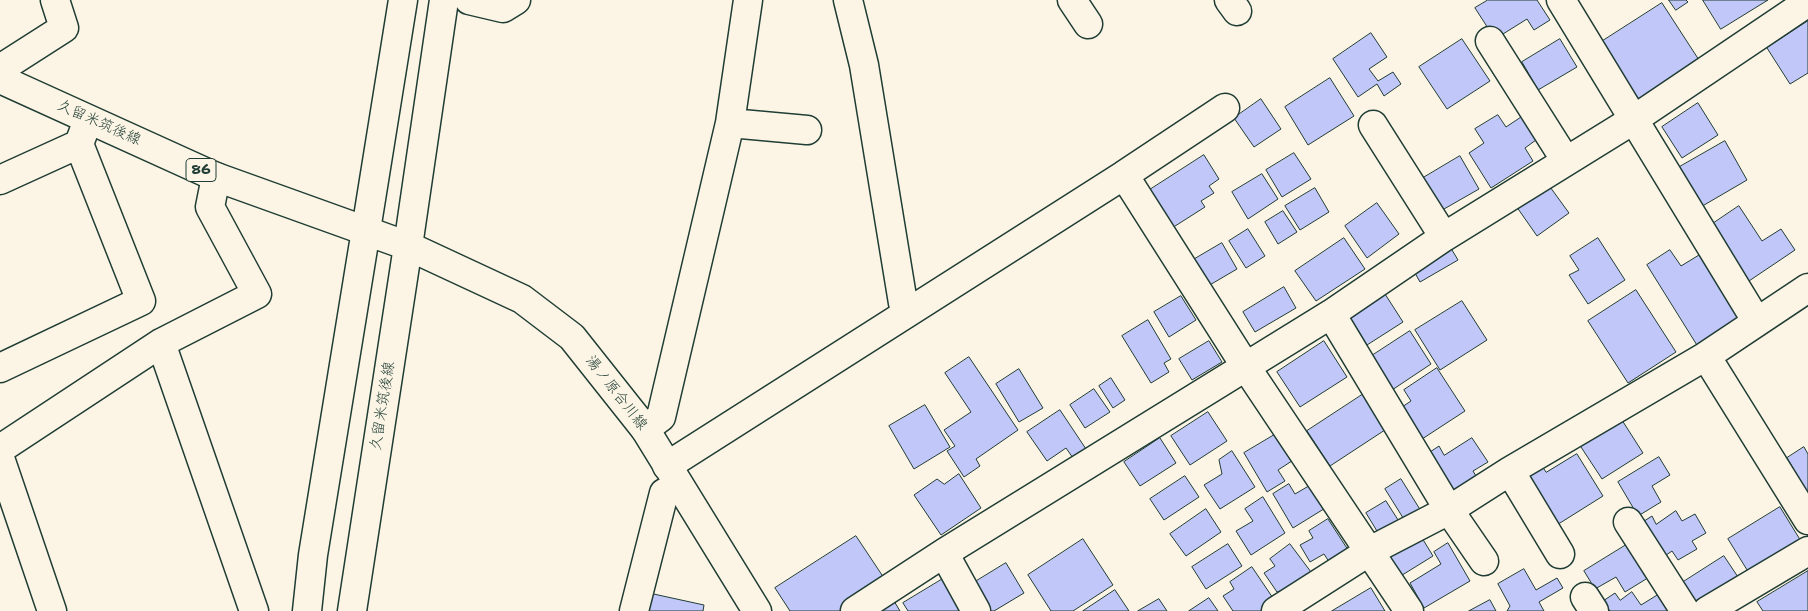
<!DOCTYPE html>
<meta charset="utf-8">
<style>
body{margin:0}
canvas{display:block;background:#fcf5e5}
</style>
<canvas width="1808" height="611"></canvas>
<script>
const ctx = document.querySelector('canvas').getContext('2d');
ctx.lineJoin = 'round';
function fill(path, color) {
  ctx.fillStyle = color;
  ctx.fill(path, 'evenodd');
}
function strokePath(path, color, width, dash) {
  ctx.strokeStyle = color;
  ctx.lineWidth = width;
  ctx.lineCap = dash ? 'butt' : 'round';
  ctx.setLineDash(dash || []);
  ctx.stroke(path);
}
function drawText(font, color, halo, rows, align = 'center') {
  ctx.font = font + ' "Shantell Sans","Klee One",sans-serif';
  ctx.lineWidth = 4;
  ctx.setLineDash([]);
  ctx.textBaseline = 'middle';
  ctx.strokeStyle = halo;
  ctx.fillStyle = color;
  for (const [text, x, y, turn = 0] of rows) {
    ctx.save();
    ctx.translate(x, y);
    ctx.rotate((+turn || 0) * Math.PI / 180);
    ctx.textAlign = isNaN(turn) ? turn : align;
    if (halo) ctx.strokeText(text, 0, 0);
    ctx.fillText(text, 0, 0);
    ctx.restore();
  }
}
const building = new Path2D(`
 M1488 0H1537L1550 20 1534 30 1527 19 1495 39 1475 8Z
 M1669 0H1686L1688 2 1676 10Z
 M1703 0H1768L1721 29Z
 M1662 3 1699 60 1635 102 1598 44Z
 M1808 21V73L1790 84 1767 48Z
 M1371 33 1387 57 1369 69 1378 81 1393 72 1401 84 1384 96 1377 84 1358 97 1333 59Z
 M1462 39 1490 81 1447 109 1419 67Z
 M1560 39 1577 67 1538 90 1522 62Z
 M1330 78 1354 116 1308 145 1285 107Z
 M1261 99 1281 129 1254 147 1234 118Z
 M1698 103 1718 135 1682 158 1662 127Z
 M1498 115 1506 127 1521 117 1536 140 1525 148 1533 161 1491 188 1469 153 1484 143 1475 129Z
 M1725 141 1747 180 1699 208 1676 169Z
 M1294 153 1311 179 1282 197 1266 170Z
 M1204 155 1219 179 1209 186 1214 193 1201 201 1205 207 1172 228 1148 191Z
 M1460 156 1479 189 1437 213 1418 181Z
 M1262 174 1278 199 1248 219 1232 192Z
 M1545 180 1569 213 1537 236 1514 203Z
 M1315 188 1329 212 1300 230 1285 206Z
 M1377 203 1399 234 1367 258 1345 226Z
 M1739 206 1762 241 1781 229 1795 250 1743 285 1705 229Z
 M1283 211 1297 232 1278 244 1265 222Z
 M1248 229 1265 256 1246 268 1229 241Z
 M1344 238 1365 269 1316 301 1295 271Z
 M1598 238 1625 280 1588 304 1569 275 1579 270 1570 256Z
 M1222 243 1237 269 1208 286 1193 260Z
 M1452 250 1458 260 1420 282 1415 273Z
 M1670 250 1681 266 1699 255 1742 323 1700 350 1647 265Z
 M1284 287 1296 308 1255 332 1243 312Z
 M1636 290 1676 352 1628 383 1588 321Z
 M1385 294 1403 322 1367 345 1350 317Z
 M1181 296 1196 320 1169 337 1154 312Z
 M1462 301 1487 340 1440 370 1415 330Z
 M1148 320 1171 359 1164 363 1169 372 1151 383 1122 336Z
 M1410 331 1431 364 1392 390 1370 357Z
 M1209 341 1222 362 1192 380 1179 359Z
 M1324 341 1347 377 1300 407 1277 372Z
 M969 357 1018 430 976 459 980 466 964 477 947 451 955 446 944 430 971 412 945 373Z
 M1437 368 1465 411 1419 441 1399 409 1411 401 1404 390Z
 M1019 369 1043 408 1019 422 996 384Z
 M1111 378 1125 400 1113 408 1099 386Z
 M1094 389 1110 412 1085 428 1070 405Z
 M1365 393 1388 428 1330 466 1307 431Z
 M925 405 950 447 914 469 889 426Z
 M1060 410 1086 449 1073 458 1066 448 1047 461 1027 432Z
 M1208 412 1227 441 1190 465 1171 436Z
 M1620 417 1643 453 1602 479 1579 444Z
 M1281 431 1298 457 1278 470 1285 481 1267 492 1244 453Z
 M1160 438 1176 463 1140 486 1124 462Z
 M1472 438 1488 462 1473 471 1479 481 1453 497 1427 454 1439 446 1444 455Z
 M1804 447 1808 454V493L1787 458Z
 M1232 451 1255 487 1220 509 1204 485 1222 474 1219 460Z
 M1577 454 1603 496 1552 528 1518 473 1538 460 1546 472Z
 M1659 457 1670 475 1652 486 1661 502 1638 516 1618 482Z
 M959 474 981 508 941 535 914 495 937 479 944 484Z
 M1185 476 1199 497 1164 520 1150 499Z
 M1401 479 1421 511 1405 521 1385 489Z
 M1289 484 1295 494 1312 484 1327 507 1293 528 1273 494Z
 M1263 497 1285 533 1251 555 1236 531 1253 521 1245 509Z
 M1386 501 1400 523 1380 536 1366 513Z
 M1780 507 1804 546 1752 578 1728 539Z
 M1206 509 1221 532 1186 556 1170 534Z
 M1676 511 1682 521 1695 514 1706 533 1692 541 1697 549 1678 560 1672 551 1659 560 1638 525 1652 516 1656 524Z
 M1328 519 1352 556 1333 568 1324 554 1310 562 1300 545 1313 538 1309 531Z
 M1419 533 1433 556 1399 577 1385 554Z
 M856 536 886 581 840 611H790L775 588Z
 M1083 539 1113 585 1073 611H1051L1028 575Z
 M1631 542 1651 576 1625 592 1616 577 1595 589 1584 571Z
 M1448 543 1470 581 1424 608 1410 583 1441 564 1434 552Z
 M1228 544 1242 566 1206 589 1192 567Z
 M1290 544 1317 580 1277 592 1264 573 1275 566 1270 559Z
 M1724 556 1742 583 1700 611 1677 586Z
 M1006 563 1024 593 994 611H985L970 585Z
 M1252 567 1277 604 1268 611H1233L1223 596 1234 589 1230 582Z
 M1524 569 1536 590 1557 578 1563 588 1539 602 1544 611H1507L1510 606 1498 584Z
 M1808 571V611H1763L1757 602Z
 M946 577 967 611H908L903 603Z
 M1371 588 1385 611H1332Z
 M1115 590 1129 611H1083Z
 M1632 592 1641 605 1662 592 1674 611H1610L1603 601 1615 593 1620 600Z
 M649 593 704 605 703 611H645Z
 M891 596 900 611H866Z
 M1209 598 1218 611H1189Z
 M1159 599 1167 611H1138Z
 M1490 600 1496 611H1469Z`);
const street = new Path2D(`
 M469 0 503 8 516 0
 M848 0 864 65 903 303 908 311
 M1072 0 1088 24
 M1229 0 1237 11
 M1561 0 1757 322
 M1490 41 1566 161
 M0 69 64 28 55 0
 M730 123 807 130
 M1373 125 1444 237
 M1124 175 1225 108
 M0 180 79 144 85 128
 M1331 314 1449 510 1484 561
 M161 343 254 611
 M1706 356 1808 288
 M0 368 141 301 79 144
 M645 429 661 417 730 123 748 0
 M0 449 161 343 257 294 210 207 216 177
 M0 458 52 611
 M667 466 1124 175 1246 367 1409 611
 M1510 471 1560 554
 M1628 522 1685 611
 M944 553 976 611
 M1585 597 1594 611
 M634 611 664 493 679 485
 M855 611 944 553 1331 314 1444 237 1633 120 1808 2
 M1276 611 1370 551 1449 510 1510 471 1706 356 1808 520
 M1707 611 1808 551`);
const secondary = new Path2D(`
 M444 0 408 246 522 299 572 337 645 429 757 611
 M366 230 403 0`);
const primary = new Path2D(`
 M0 79 216 177 408 246 352 611
 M307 611 313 555 366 230`);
const shields = [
 [201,170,30]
];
const shieldNames = [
 ["86",201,170]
];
const streetNames = [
 ["久留米筑後線",99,123,24],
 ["湯ノ原合川線",616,393,52],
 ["久留米筑後線",383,406,-81]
];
fill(building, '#c2c7f9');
strokePath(building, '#1f3d34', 1);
strokePath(street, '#1f3d34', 31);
strokePath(secondary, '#1f3d34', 31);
strokePath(primary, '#1f3d34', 31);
strokePath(street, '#fcf5e5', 28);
strokePath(secondary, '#fcf5e5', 28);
strokePath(primary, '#fcf5e5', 28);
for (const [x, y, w] of shields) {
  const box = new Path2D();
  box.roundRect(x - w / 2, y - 11.5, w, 23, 4);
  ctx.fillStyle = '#fcf5e5';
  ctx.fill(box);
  strokePath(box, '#1f3d34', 1);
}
drawText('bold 14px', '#1f3d34', null, shieldNames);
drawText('15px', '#1f3d34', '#fcf5e5', streetNames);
</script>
